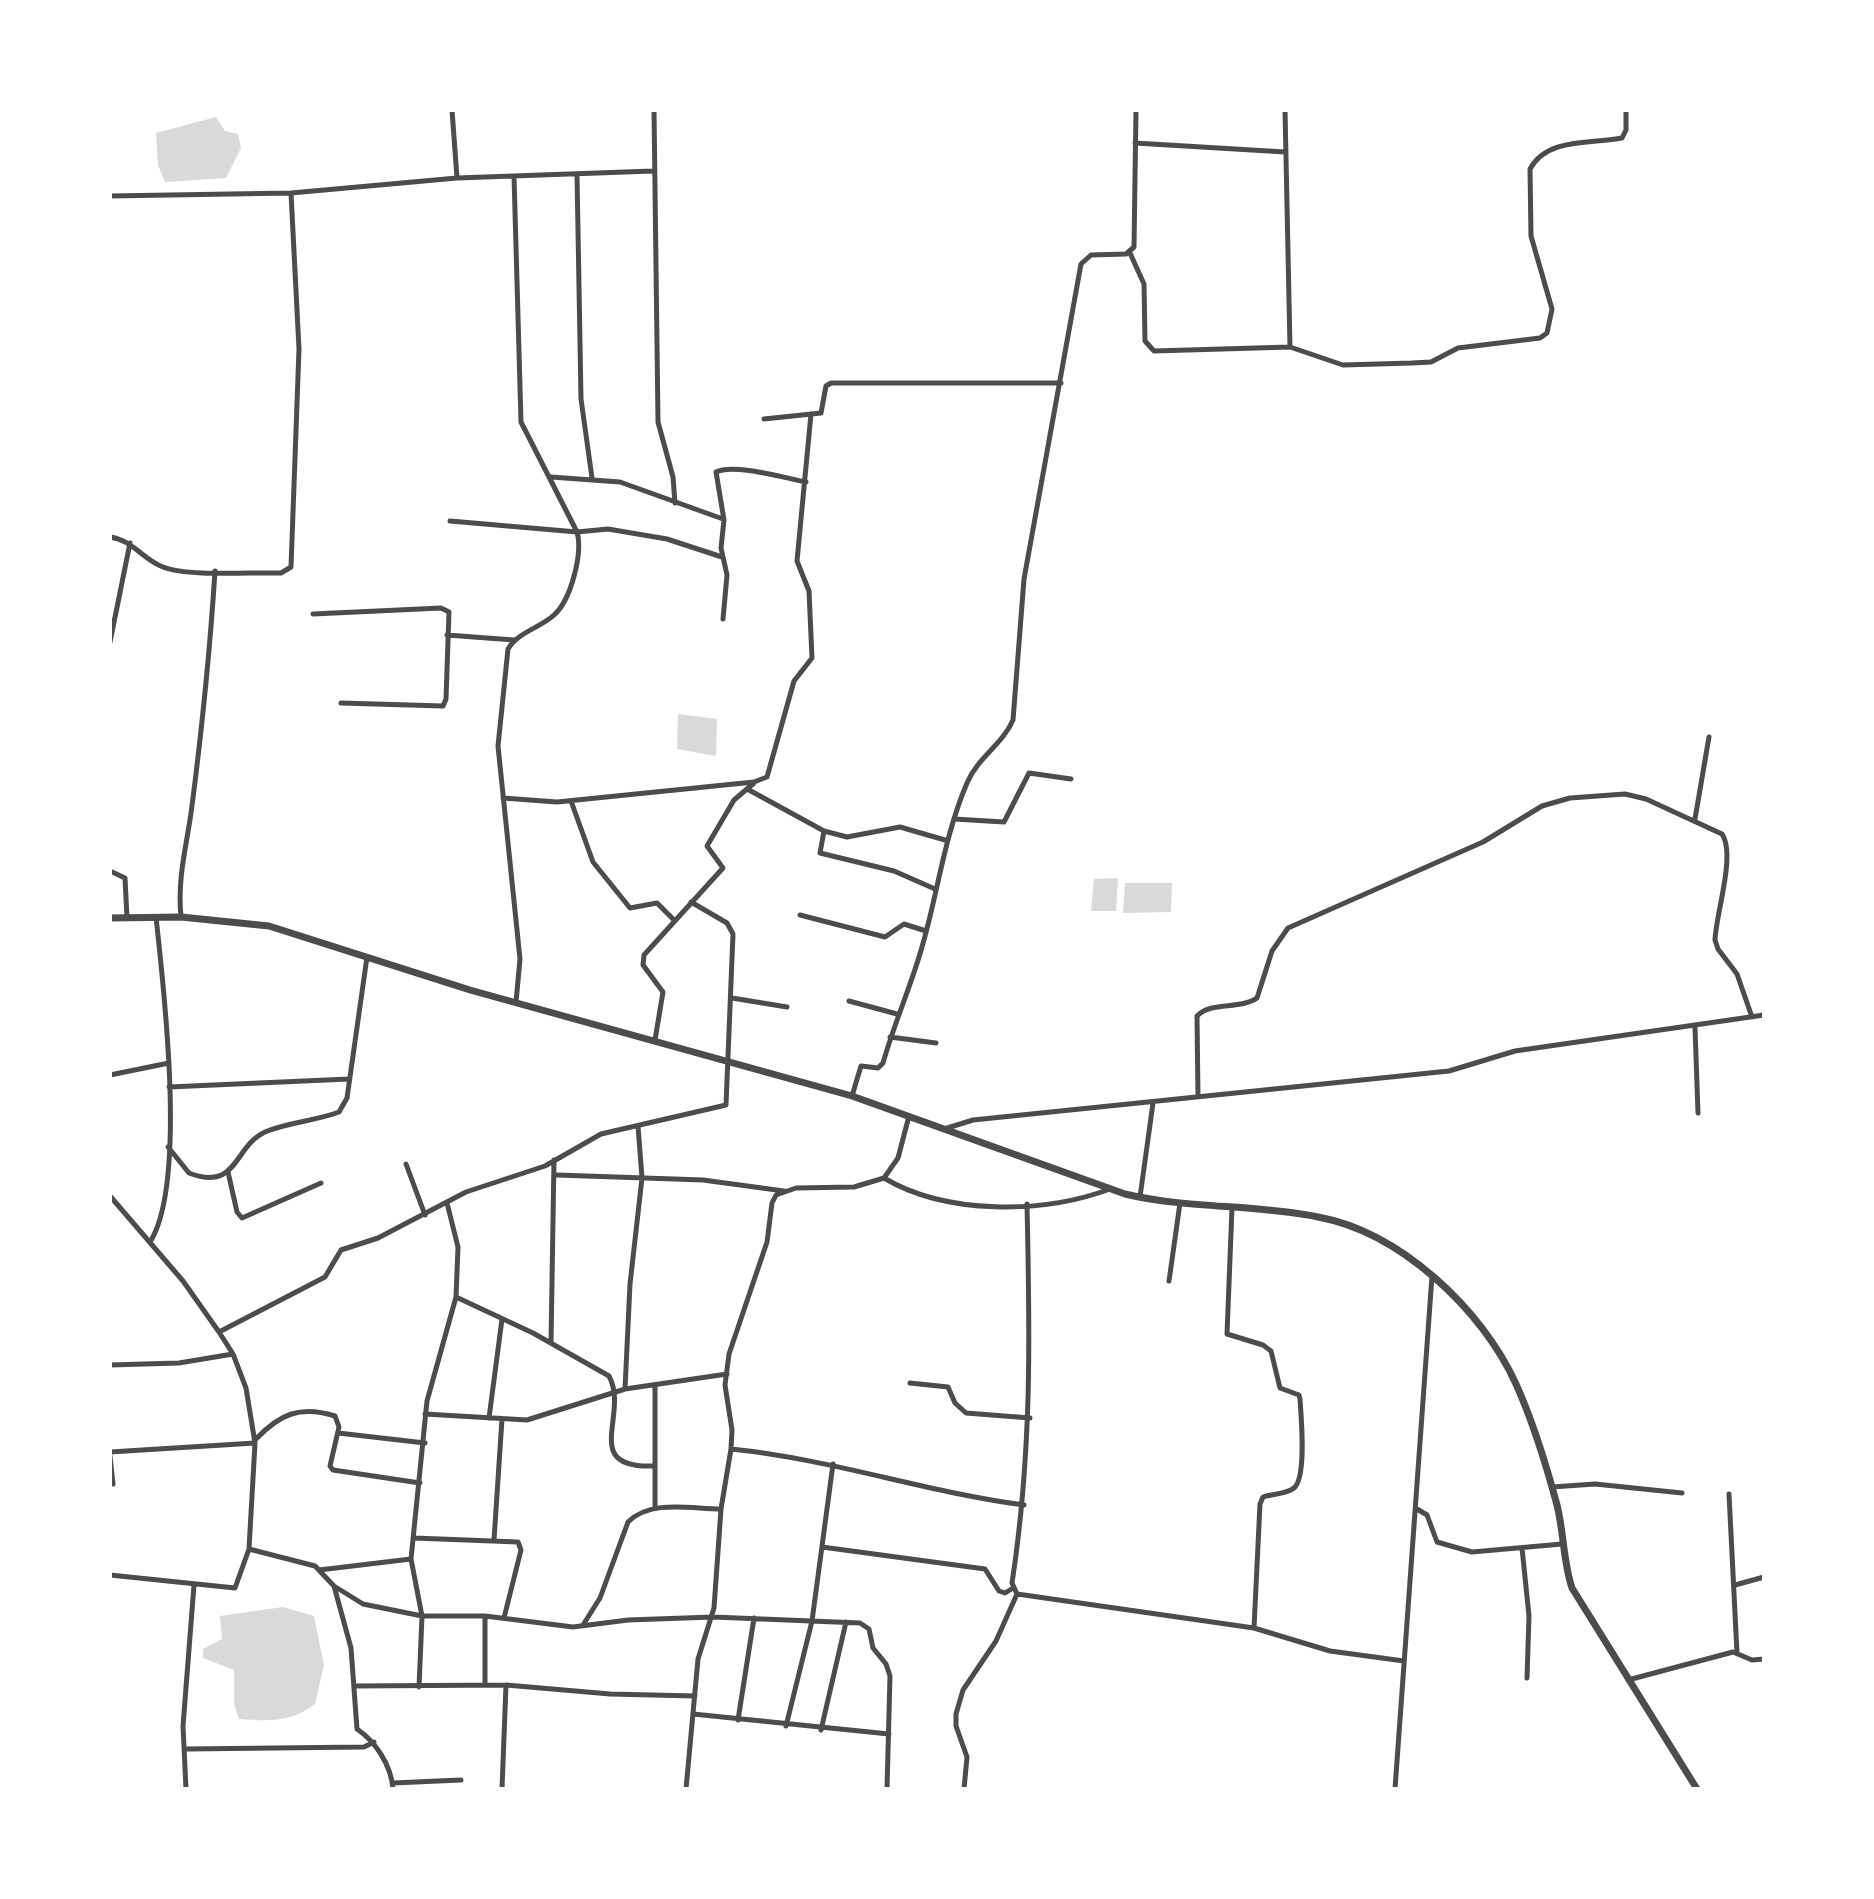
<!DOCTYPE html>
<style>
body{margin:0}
#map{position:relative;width:1874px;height:1899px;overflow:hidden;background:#fff;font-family:Inter,sans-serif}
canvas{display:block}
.frame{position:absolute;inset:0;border:112px solid #fff;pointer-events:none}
</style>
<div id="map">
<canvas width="1874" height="1899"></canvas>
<div class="frame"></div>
</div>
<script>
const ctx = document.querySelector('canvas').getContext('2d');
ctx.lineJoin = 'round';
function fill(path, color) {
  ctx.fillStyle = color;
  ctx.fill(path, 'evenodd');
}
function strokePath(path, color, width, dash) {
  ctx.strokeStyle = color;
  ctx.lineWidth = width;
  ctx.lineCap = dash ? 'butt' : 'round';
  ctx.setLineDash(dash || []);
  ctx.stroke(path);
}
const water = new Path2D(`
 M216 117 225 131 238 134 241 148 226 178 165 182 158 165 156 133Z
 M678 714 717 719 716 756 677 749Z
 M1118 878 1116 911H1091L1094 879Z
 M1125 883H1172L1171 912 1123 913Z
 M283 1607 314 1616 324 1665 315 1704C290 1723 270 1721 239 1719L234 1704V1670L203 1658V1649L222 1639 220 1616Z`);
const minor = new Path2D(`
 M452 110 457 178
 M654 110 658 422 673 477 675 503
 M1285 110 1290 347
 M1135 143 1285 152
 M577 174 581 399 592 478
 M514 176 521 422 577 532C583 553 571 600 554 615 540 628 518 632 508 649L498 746 520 959 516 1002
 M110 196 291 193 457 178 653 171
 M1130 253 1144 284 1145 341 1154 351 1290 347 1343 365 1412 363 1431 362 1458 348 1540 338 1547 333 1552 309 1531 236 1530 169C1547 137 1592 144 1622 138L1626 130V110
 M764 419 821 413 826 386 831 383H1061
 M551 477 620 482 723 519
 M450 521 577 532 608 529 667 539 722 557
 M110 537C133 540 142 559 163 567 188 577 252 572 281 573L291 567 299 349 291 193
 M313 614 441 608 449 612 446 699 443 706 341 703
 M723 619 727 575 721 548 724 520 716 472C733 463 785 478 806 482
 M447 635 514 640
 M110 642 130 543
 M749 790 824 831 847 837 900 827 945 840
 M503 798 557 802 754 782 767 777 794 681 812 658 809 591 797 561 811 414
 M571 801 593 862 630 908 657 903 674 920
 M954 819 1004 822 1029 773 1071 779
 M1695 819 1709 737
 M824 831 820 853 894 871 935 889
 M110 871 125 878 127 918
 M800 915 885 937 904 924 926 931
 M181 917C177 877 187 845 192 806 202 728 210 650 215 571
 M732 998 787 1007
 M849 1001 897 1014
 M1695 1028 1698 1113
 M890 1037 936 1043
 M655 1040 663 992 643 965 644 955 723 868 707 846 734 800 754 783
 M110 1075 169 1063
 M169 1087 349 1079
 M852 1096 861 1066 878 1068 883 1063C894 1024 911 986 922 947 938 892 944 837 967 783 978 757 1003 744 1013 720L1024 579 1081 264 1091 255 1126 254 1134 247 1136 110
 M1198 1097 1197 1016C1211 1001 1240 1010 1257 998L1272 951 1288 928 1483 842 1542 806 1570 798 1625 794 1646 799 1722 834C1736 855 1716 913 1715 940L1718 949 1737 974 1752 1017
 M944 1129 973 1120 1449 1071 1515 1051 1764 1015
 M168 1147 189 1173C238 1192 233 1147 265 1132 288 1122 316 1121 339 1112L347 1098 367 957
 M406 1164 425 1215
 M228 1172 237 1212 242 1218 321 1183
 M557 1175 703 1180 784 1191
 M884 1178C946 1215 1043 1214 1110 1189
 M110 1196 183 1281 219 1332 233 1354 246 1388 255 1443 249 1549 235 1588 110 1575
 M1140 1197 1153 1103
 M1027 1204C1030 1336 1032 1452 1012 1583L1017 1594 1254 1628 1330 1651 1404 1661
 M1232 1208 1227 1334 1263 1345 1271 1351 1280 1388 1299 1395 1300 1399C1301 1416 1307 1477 1294 1488 1287 1494 1272 1494 1263 1497L1260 1504 1254 1628
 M150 1242C187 1184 164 990 156 917
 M1169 1281 1180 1203
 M456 1297 533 1333 609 1376C630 1415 579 1469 655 1466
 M219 1332 325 1277 341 1250 378 1238 466 1192 545 1166 601 1134 726 1105 733 934 727 923 691 902
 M551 1343 554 1160
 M110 1365 179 1363 233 1354
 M910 1383 948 1387 955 1403 966 1413 1030 1418
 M625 1389 630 1284 642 1178 638 1126
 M425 1414 527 1420 625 1389 727 1374
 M489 1418 502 1319
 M338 1433 425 1443
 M256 1439C280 1414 300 1405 335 1416L339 1427 330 1466 333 1470 420 1483
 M731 1449C831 1459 925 1492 1024 1505
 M110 1452 255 1443
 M110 1456 113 1484
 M1552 1487 1595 1484 1682 1493
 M1729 1494 1737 1653
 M655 1508V1385
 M1417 1509 1427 1515 1437 1542 1472 1552 1562 1544
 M414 1538 518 1542 521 1550 504 1618
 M494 1540 502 1419
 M822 1547 985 1569 999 1591 1005 1593 1013 1588
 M1522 1548 1529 1616 1527 1678
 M249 1549 315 1566 334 1586 363 1604 422 1616H485L573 1627 628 1620 713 1617 860 1623 869 1629 873 1648 886 1664 890 1676 887 1789
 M319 1570 411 1559
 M1735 1585 1764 1577
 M334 1586 351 1648 357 1729C376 1742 391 1765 393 1789
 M583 1625 600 1598 628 1522C651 1499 691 1509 721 1509
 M1628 1680 1733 1652 1752 1660 1764 1659
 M485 1685V1616
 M355 1686 506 1685 610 1694 695 1696
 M419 1687 422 1616 411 1559 427 1401 456 1297 458 1247 447 1203
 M693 1714 889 1734
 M738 1720 754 1618
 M786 1726 812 1621 833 1464
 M821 1730 846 1622
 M186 1749 364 1747 374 1742
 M393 1783 461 1780
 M186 1789 183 1726 194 1585
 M502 1789 506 1685
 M686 1789 698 1659 714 1608 721 1509 731 1449 732 1430 725 1385 729 1354 767 1242 772 1203 776 1195 796 1188 854 1187 884 1178 898 1158 909 1116
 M964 1789 967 1757 956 1726V1714L963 1690 996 1641 1017 1594
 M1395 1789 1432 1276`);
const tertiary = new Path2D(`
 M110 918 181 917 269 926 470 990 852 1096 1125 1194C1188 1209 1254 1204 1318 1217 1400 1232 1482 1309 1516 1384 1533 1422 1546 1464 1557 1505 1564 1533 1563 1561 1572 1588L1697 1789`);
fill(water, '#d9d9d9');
strokePath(minor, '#4c4c4c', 5);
strokePath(tertiary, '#4c4c4c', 7);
</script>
